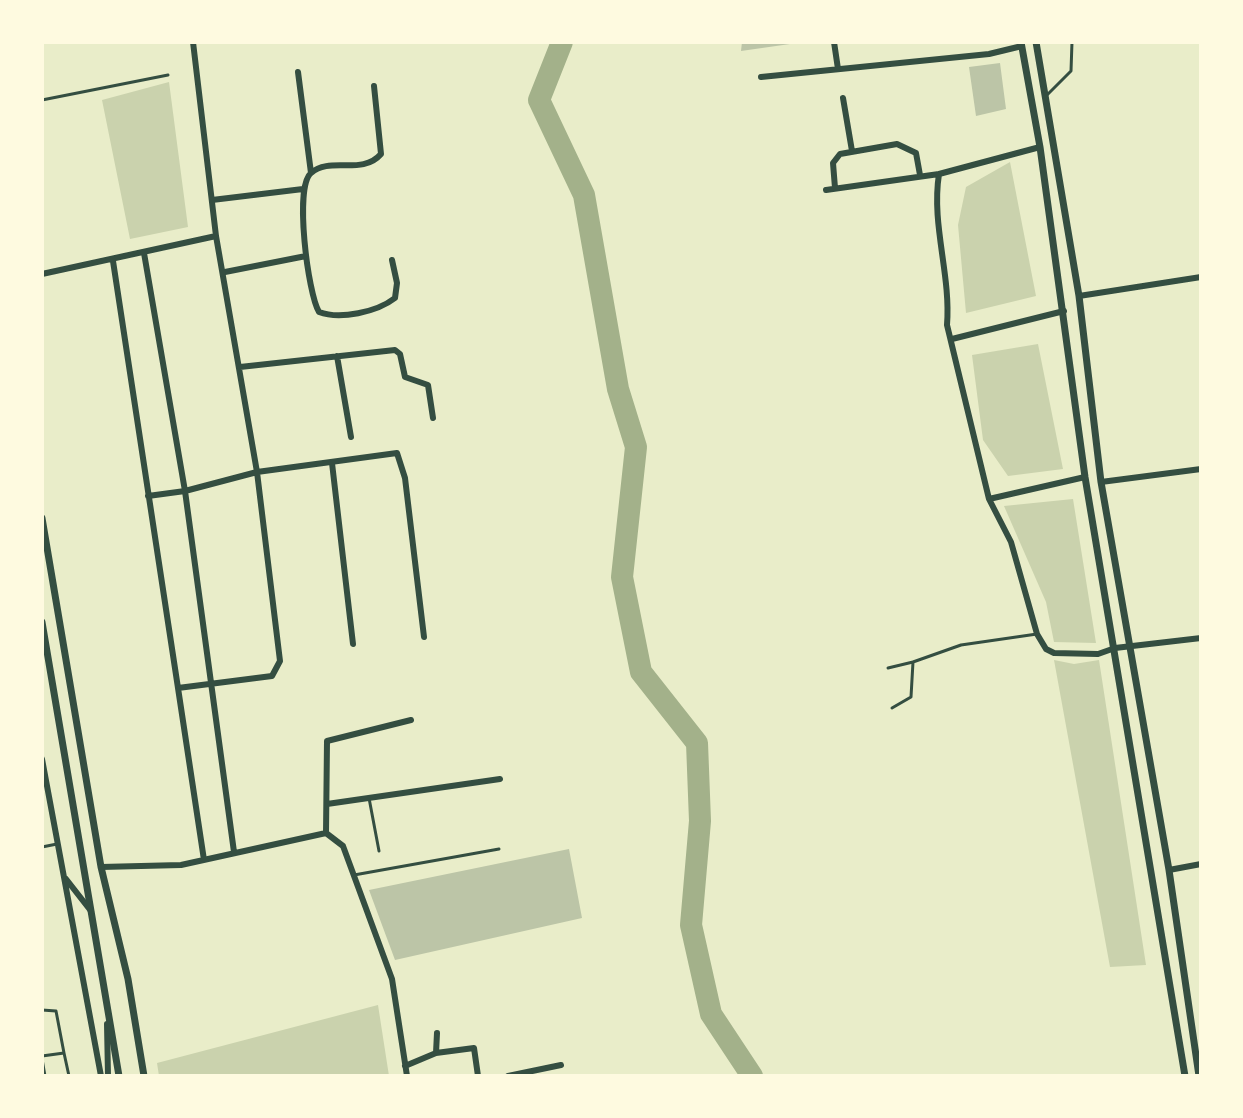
<!DOCTYPE html>
<style>
body{margin:0}
#map{position:relative;width:1243px;height:1118px;overflow:hidden;background:#e9edc9;font-family:"Fira Sans Condensed",sans-serif}
canvas{display:block}
.frame{position:absolute;inset:0;border:44px solid #fefae0;pointer-events:none}
</style>
<div id="map">
<canvas width="1243" height="1118"></canvas>
<div class="frame"></div>
</div>
<script>
const ctx = document.querySelector('canvas').getContext('2d');
ctx.lineJoin = 'round';
function fill(path, color) {
  ctx.fillStyle = color;
  ctx.fill(path, 'evenodd');
}
function strokePath(path, color, width, dash) {
  ctx.strokeStyle = color;
  ctx.lineWidth = width;
  ctx.lineCap = dash ? 'butt' : 'round';
  ctx.setLineDash(dash || []);
  ctx.stroke(path);
}
const green = new Path2D(`
 M169 82 188 227 130 239 102 100Z
 M1010 162 1036 296 966 313 958 225 966 187Z
 M1038 344 1063 469 1008 476 983 440 972 355Z
 M1073 499 1096 643 1054 642 1046 602 1004 506Z
 M1054 660 1074 664 1099 660 1146 965 1110 967Z
 M378 1005 389 1076H159L157 1063Z`);
const river = new Path2D(`
 M562 42 539 100 584 195 618 389 636 447 622 577 641 672 697 743 700 821 691 925 711 1014 752 1076`);
const building = new Path2D(`
 M742 42H789L790 44 741 51Z
 M1000 63 1006 109 976 116 969 67Z
 M569 849 582 918 395 960 369 890Z`);
const service = new Path2D(`
 M1046 96 1071 71 1072 42
 M42 100 168 75
 M888 668 913 662
 M892 708 911 697 913 662 961 645 1037 634
 M369 798 379 851
 M42 847 57 844
 M354 875 499 849
 M42 1010 56 1011 64 1053 42 1056
 M64 1053 69 1076
 M42 1059 45 1076`);
const minor = new Path2D(`
 M834 42 838 69
 M298 72 311 173
 M761 77 989 54 1022 46
 M374 86 381 154C362 176 330 156 311 173 294 187 308 294 319 312 340 320 377 312 395 298L397 283 392 260
 M843 98 852 151
 M1040 147 939 174C931 225 951 274 947 325L989 499 1011 542 1037 634 1046 649 1054 653 1098 654 1115 648 1201 638
 M835 188 833 163 840 154 897 144 916 153 920 175
 M826 190 939 174
 M212 200 303 189
 M144 253 185 491 234 852
 M113 261 178 688 272 676 280 661 257 472 216 236 193 42
 M225 272 306 256
 M42 274 216 236
 M1079 296 1201 277
 M952 339 1064 311
 M337 356 351 437
 M240 367 395 350 400 354 405 377 428 385 433 418
 M332 463 353 644
 M1101 482 1201 469
 M148 496 185 491 257 472 397 453 405 478 424 637
 M989 499 1085 477
 M178 688 204 860
 M42 759 101 1076
 M327 804 500 779
 M326 833 327 741 411 720
 M101 867 181 865 326 833 343 846 392 979 407 1076
 M1169 870 1201 864
 M66 879 91 911
 M107 1024 108 1076
 M436 1053 437 1033
 M405 1066 436 1053 474 1048 478 1076
 M508 1076 561 1065`);
const tertiary = new Path2D(`
 M1021 42 1040 147 1085 477 1185 1076
 M1036 42 1079 296 1101 482 1169 870 1199 1076
 M42 518 101 867 128 979 144 1076
 M42 622 119 1076`);
fill(green, '#cad2ad');
strokePath(river, '#a3b18a', 22);
fill(building, '#bcc5a7');
strokePath(service, '#344e41', 3);
strokePath(minor, '#344e41', 6);
strokePath(tertiary, '#344e41', 7);
</script>
